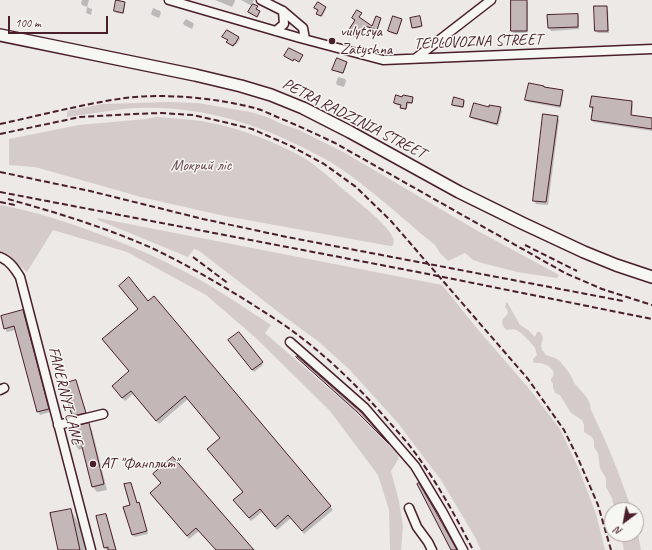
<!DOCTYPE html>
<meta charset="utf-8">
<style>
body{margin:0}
#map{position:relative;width:652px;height:550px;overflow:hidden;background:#ece9e6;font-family:Caveat,sans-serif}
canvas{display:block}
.north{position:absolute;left:604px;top:502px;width:40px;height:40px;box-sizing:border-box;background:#f6f6f2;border:1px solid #b1a0a2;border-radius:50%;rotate:212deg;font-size:11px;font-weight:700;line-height:16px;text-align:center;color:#4a1f2b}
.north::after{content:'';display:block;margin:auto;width:14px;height:18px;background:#4a1f2b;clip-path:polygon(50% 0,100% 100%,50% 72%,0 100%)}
.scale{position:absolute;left:8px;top:16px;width:100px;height:18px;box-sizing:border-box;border:2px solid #4a1f2b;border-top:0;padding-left:5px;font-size:12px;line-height:14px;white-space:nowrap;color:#4a1f2b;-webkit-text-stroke:3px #f6f6f2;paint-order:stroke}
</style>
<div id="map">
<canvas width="652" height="550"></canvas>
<div class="north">N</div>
<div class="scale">100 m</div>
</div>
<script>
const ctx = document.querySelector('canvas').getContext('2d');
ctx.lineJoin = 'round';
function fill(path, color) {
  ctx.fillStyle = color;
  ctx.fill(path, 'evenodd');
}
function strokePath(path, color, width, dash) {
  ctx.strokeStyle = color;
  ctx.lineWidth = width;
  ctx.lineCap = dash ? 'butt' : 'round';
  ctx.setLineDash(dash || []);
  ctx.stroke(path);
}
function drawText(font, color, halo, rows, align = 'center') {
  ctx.font = font + ' Caveat,sans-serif';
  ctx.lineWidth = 3;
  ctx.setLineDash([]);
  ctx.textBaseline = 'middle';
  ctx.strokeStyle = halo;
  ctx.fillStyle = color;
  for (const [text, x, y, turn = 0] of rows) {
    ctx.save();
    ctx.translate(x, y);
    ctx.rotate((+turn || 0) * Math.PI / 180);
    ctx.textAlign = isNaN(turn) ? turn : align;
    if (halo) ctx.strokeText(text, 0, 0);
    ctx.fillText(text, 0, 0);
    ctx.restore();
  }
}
const green = new Path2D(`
 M167 102 198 103 250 112 267 117 284 125 297 129 345 153 476 230 559 275 557 278 517 272 486 264 473 260 465 253 448 261 440 253 435 245 425 237C398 214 370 189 340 168 330 161 318 155 306 149 254 122 196 105 137 108 130 108 122 109 116 110 99 112 83 115 67 117V111L103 104Z
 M156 117C171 118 186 119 201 121 232 126 263 137 291 151 312 161 328 176 345 191 356 200 367 209 378 219 383 225 399 238 392 246H390L220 215 141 197 35 167 9 165V139L79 125 146 119Z
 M0 205C34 211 67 222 99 234 131 246 162 259 191 275 219 290 245 308 271 325L265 333 351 408 396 452 399 458 391 471 399 501 403 526 401 550H390L389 510 378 475 330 411 256 338 206 295 127 252 53 230 27 272 6 254 0 252Z
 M98 218 442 285 475 326 531 391 560 429 580 472 596 514 605 550H481L475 537 441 480 398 423 349 369 319 342 281 314 198 250 194 249 188 257 98 220Z
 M507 302 520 325 528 330 535 337 537 332H539L541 333 543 338 541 346 542 350 546 355 555 358 559 360 570 374 575 384 584 394 587 398 590 404 591 410 605 440 617 469 632 510H616L613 503 612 498 606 487V478L600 468 598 453 594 447V441L592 437 584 432V425L582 420 571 413 560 395 555 393 553 388V383L551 381V379C558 373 550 366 544 364 540 362 537 364 533 362V359L537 355C536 353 536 350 535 348 534 345 519 330 516 330 513 328 511 330 507 330 503 327 500 322 504 318 506 316 507 315 508 313L507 309 505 307 506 303Z
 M636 524 641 550H624L622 541 623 534H636Z`);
const shadow = new Path2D(`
 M80 0H89L87 7 82 5 81 3 82 0Z
 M215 0H235V1L232 7Z
 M241 0H254L252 4 257 7 256 10 260 12 258 17 249 13 252 6Z
 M526 0 528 3V33H513L512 30Z
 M125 3V4L124 14 116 13 115 11Z
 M87 7 92 9 91 15 86 13Z
 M325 7 326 9 322 17 318 15 317 14 319 11 315 8Z
 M606 7 608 10 609 33H598L596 31Z
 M153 8 160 11 161 13 159 18 152 15 151 14Z
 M361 13 359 18 373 27 381 19 377 30 365 26 358 38 349 32Z
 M577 15 579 17V29L551 31 549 28Z
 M420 18 422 27 414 29 411 19Z
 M186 19 193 23 194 24 192 29 184 25 183 23Z
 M401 20 402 21 397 35 390 33 389 31Z
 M227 31 239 38 240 39 236 45 235 44 234 47 228 44V42L229 41 225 38Z
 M346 63 347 64 343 74 334 71V69Z
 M338 77 345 79 346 81 344 87 337 85 336 83Z
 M562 91 563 94 561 108 528 102 526 100Z
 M413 98V100L412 104H408L406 110 402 109 401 106 396 105 395 103Z
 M464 101 465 102 463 108 454 106 453 104Z
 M632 102 633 105 632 116 652 119V131L593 122 592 120 594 109H592L591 107Z
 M500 108 502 111 498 126 473 119 471 117Z
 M557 117 559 120 548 205 536 204 534 200Z
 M148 302 330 506 333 510 304 534 291 518 277 530 262 512 251 521 237 504 244 493 208 449 221 438 188 399 159 424 133 394 125 401 115 390 130 372Z
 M22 311 25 315 50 412 40 415 38 411 16 330 7 332 5 328Z
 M231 343 262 362 263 365 254 372Z
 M76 381 87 415 75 418 73 416Z
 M88 425 92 430 107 490 97 492 93 487 84 448 79 450 75 444 72 429Z
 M154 474 252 550H216L199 531 189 539 153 497 151 493 162 484Z
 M137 504 140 506 148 534 134 537 125 507Z
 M71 510 81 528 85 550H59Z
 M106 515 116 548 107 550 105 548Z`);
const building = new Path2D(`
 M116 0 125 2 123 13 114 11Z
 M511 0H527V31H511Z
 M318 2 326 7 321 16 316 14 318 10 314 8Z
 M253 4 258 6 256 9 260 11 257 17 248 12Z
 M594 6H607L608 31H595Z
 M357 10 362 13 359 17 372 26 376 16 381 18 377 30 365 26 357 38 348 31 355 20 352 18Z
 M578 14V27L548 28 547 15Z
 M393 16 402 19 397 34 388 31Z
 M420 16 422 26 412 28 410 18Z
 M227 30 239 37 235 44H234L233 46 226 42 228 40 222 37Z
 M289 48 303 55 299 62 294 59 293 61 284 56Z
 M337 58 347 62 343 73 332 70Z
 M529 83 544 86V87L563 90 560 106 525 100Z
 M396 95 402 97 403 95 413 97 412 103 407 102 406 109 400 108 401 105 394 103Z
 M592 96 632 101 631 115 652 118V129L591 120 593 107H590Z
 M454 97 464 100 463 107 452 105Z
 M474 103 489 107V105L501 107 497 124 470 117Z
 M543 114 558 116 546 202 533 201Z
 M129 277 148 301 154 296 331 506 302 531 288 515 275 527 260 509 249 518 233 500 243 492 207 449 220 438 185 396 156 421 131 391 122 398 112 386 129 371 102 339 138 309 119 286Z
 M23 310 49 409 37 412 14 326 4 329 1 316Z
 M239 332 263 362 252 370 228 340Z
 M297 356 361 412 389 444 357 412 296 357Z
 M76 380 86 413 72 416 63 384Z
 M89 423 104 484 92 487 81 443 74 444 70 428Z
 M173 457 254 550H216L196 528 187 536 150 493 161 483 153 474Z
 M131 483 137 503 139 502 147 531 132 535 123 507 130 505 124 484Z
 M419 483 437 514 457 550H451L417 484Z
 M71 509 80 550H58L50 513Z
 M106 514 116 550H108V547L104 548 96 516Z`);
const minor = new Path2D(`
 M169 0 300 38 383 60 652 49
 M261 0 283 11 303 28 305 39
 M276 31 284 24 283 11
 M416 58 491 0
 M0 257C10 261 15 269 20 277L91 550
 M290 342 365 408 415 466 442 511 463 550
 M0 390 4 388
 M58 425 103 414
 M409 508 417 527 428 542 432 550`);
const major = new Path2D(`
 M0 35 112 58 195 75 241 86 271 95 303 108 350 132 459 192 522 223 584 252 616 265 652 277`);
const rail = new Path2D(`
 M0 124C42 115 83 104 125 98 165 93 219 98 258 109 264 111 271 114 277 117 297 125 316 134 335 143L565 273 602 289 652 305
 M0 134 80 117 134 114 161 113 193 115 224 122 252 129 291 146 324 164 356 187 391 221 528 379 564 430 577 456 598 505 611 550
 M0 172 90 191 203 219 287 237 623 301
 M0 192 428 274 652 319
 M8 199C58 213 107 228 154 249 183 263 211 279 239 296 255 306 271 316 287 327 325 354 359 387 389 422 401 435 413 449 423 464 442 491 458 521 473 550
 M0 202 15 205
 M525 245 577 271
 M193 257 229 284`);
const markers = [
 [332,41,4,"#4a1f2b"],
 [93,464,4,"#4a1f2b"]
];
const poiNames = [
 ["vulytsya",340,32],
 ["Zatyshna",340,50],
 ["АТ \"Фанплит\"",101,464]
];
const streetNames = [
 ["TEPLOVOZNA STREET",478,42,-2],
 ["PETRA RADZINIA STREET",354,119,27],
 ["FANERNYI LANE",65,396,76]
];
const parkNames = [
 ["Мокрий ліс",201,166]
];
fill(green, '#d4cbca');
fill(shadow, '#0003');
fill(building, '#c4b7b7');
strokePath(building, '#4a1f2b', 1);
strokePath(minor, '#4a1f2b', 11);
strokePath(major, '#4a1f2b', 14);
strokePath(minor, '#f6f6f2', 8);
strokePath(major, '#f6f6f2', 11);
strokePath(rail, '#4a1f2b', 2, [6, 3]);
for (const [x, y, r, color] of markers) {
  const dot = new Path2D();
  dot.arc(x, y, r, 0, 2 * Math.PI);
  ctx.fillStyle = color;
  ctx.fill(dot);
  strokePath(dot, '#f6f6f2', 1.5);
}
drawText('16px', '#4a1f2b', '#f6f6f2', poiNames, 'left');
drawText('16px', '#4a1f2b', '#f6f6f2', streetNames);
drawText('16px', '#6c4a53', '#f6f6f2', parkNames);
</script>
